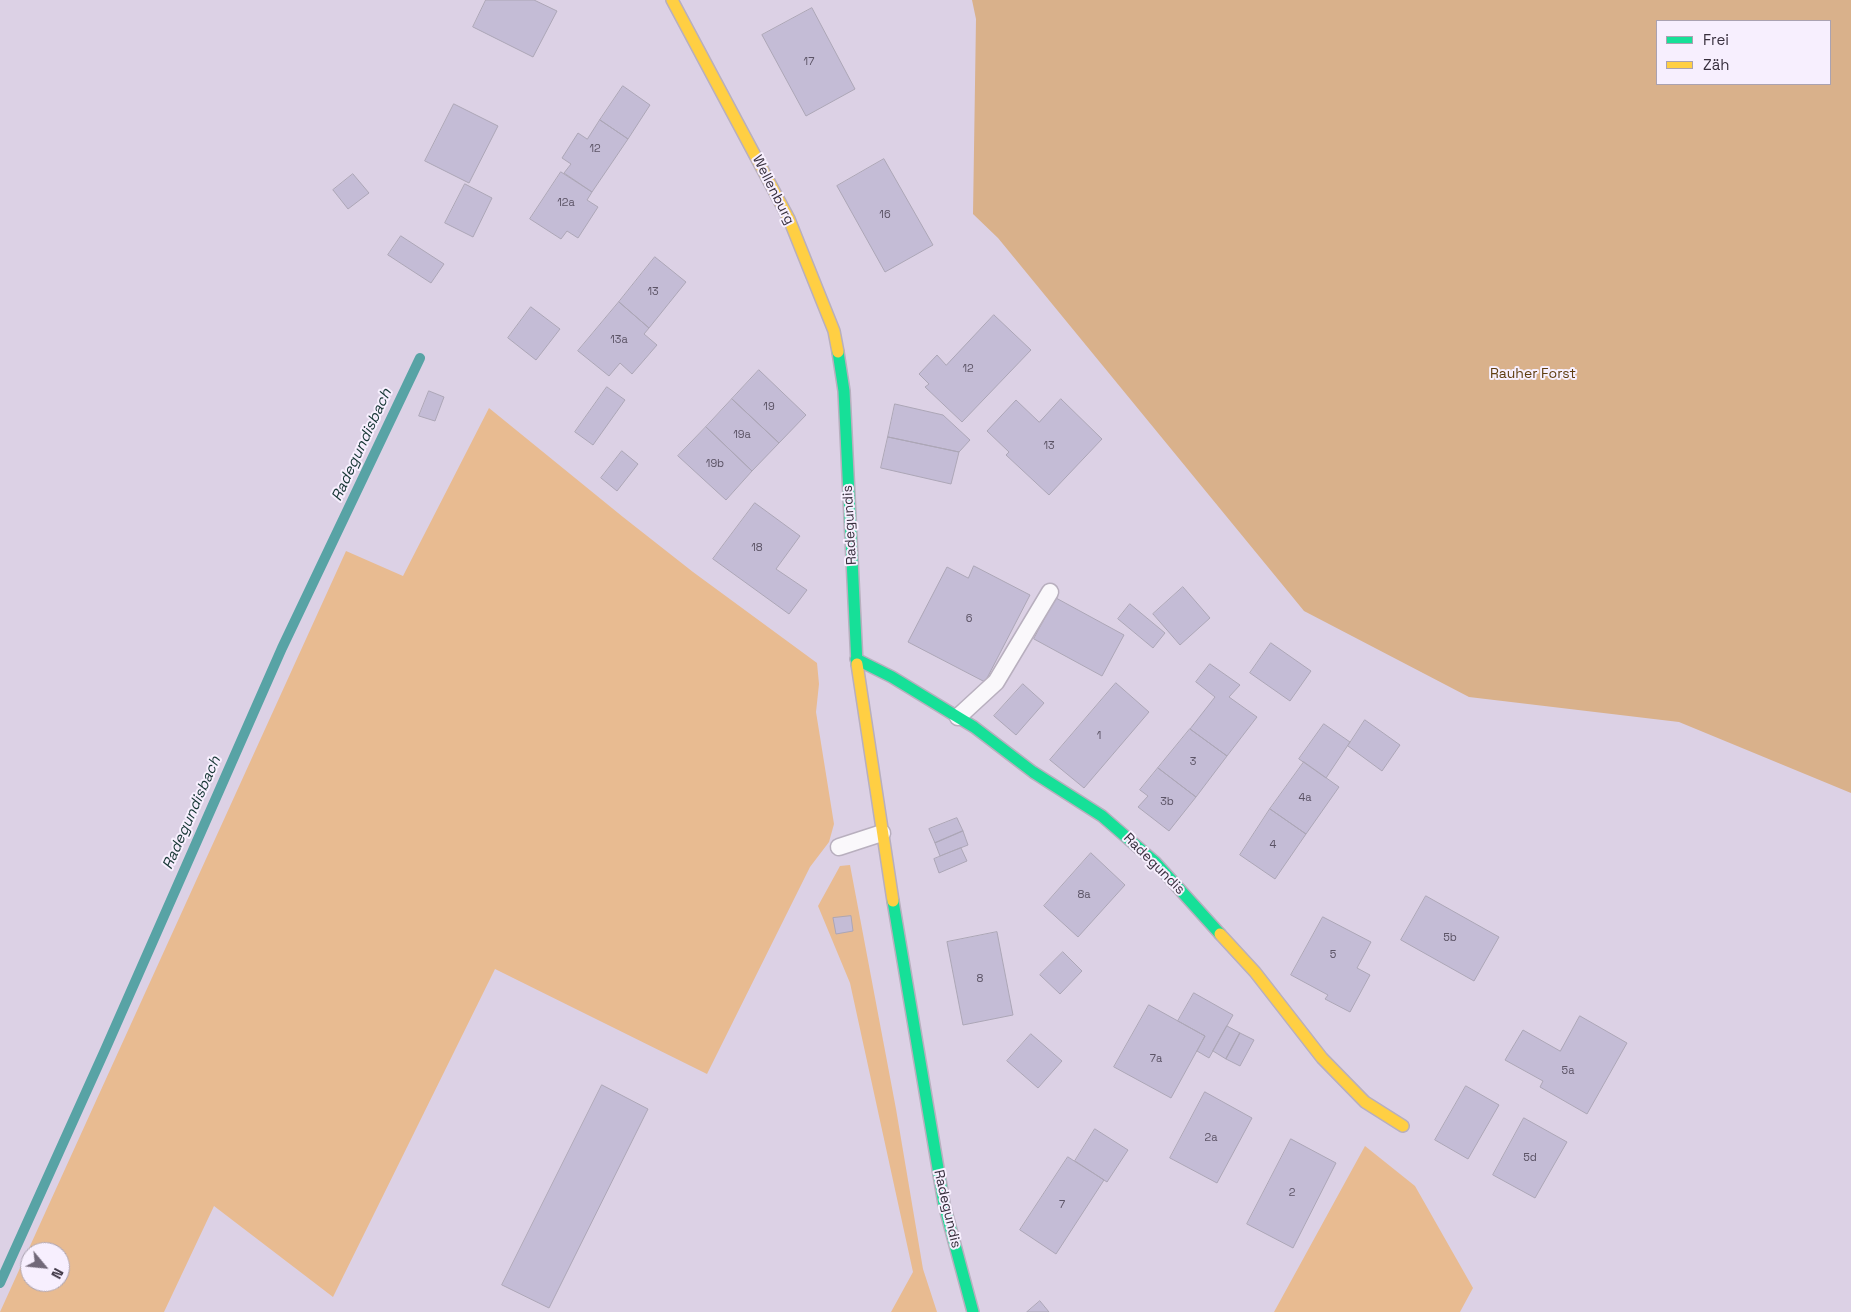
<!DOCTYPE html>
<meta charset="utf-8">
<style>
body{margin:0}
#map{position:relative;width:1851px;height:1312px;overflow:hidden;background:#dcd1e5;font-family:"Space Grotesk",sans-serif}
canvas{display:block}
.legend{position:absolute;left:1656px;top:20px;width:175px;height:65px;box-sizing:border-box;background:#f7effe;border:1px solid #aaa2b1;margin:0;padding:6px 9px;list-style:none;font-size:15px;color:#372f3d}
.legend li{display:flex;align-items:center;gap:10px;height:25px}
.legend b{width:25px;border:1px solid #aaa2b1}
.north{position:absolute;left:20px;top:1242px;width:50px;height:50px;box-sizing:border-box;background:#f7effe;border:1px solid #aaa2b1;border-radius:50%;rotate:118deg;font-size:14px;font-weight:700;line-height:20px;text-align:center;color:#372f3d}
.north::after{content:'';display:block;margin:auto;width:18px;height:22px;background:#716878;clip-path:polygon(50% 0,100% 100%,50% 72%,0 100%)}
</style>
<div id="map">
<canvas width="1851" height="1312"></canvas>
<ul class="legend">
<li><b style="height:6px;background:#16e098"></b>Frei</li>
<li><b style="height:6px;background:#ffcf43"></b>Zäh</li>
</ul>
<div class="north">N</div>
</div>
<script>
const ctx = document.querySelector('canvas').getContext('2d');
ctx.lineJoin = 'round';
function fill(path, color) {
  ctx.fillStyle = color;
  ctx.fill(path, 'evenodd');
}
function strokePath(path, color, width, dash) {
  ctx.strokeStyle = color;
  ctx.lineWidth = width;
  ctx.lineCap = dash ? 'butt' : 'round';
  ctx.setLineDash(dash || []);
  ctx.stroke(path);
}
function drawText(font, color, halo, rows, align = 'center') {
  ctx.font = font + ' "Space Grotesk",sans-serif';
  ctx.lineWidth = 4;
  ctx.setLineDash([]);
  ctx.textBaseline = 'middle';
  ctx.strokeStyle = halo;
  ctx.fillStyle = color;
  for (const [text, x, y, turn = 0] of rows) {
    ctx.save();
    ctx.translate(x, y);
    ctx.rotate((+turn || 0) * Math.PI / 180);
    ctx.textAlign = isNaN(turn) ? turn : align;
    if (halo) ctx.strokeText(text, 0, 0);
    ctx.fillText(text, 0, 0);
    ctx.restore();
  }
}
const green = new Path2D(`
 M489 408 623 517 693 572 817 663 819 684 816 712 834 824 829 842 810 867 707 1074 495 969 333 1297 214 1206 164 1312H0L346 551 403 576ZM30 1252H60V1282H30Z
 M850 865 896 1109 923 1269 937 1312H891L913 1272 850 983 818 906 840 866Z
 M1365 1146 1415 1186 1473 1288 1460 1312H1274Z`);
const forest = new Path2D(`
 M972 0H1851V793L1679 722 1469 697 1304 611 998 238 973 214 976 19ZM1657 21H1830V84H1657Z`);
const stream = new Path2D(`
 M0 1283 105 1050 282 648 420 358`);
const building = new Path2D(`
 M486 0H534L557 11 533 57 473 27Z
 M812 8 855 89 806 116 762 35Z
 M623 86 650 105 628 139 600 120Z
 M454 104 498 126 469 183 425 161Z
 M600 120 628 139 592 192 564 173 571 164 562 158 578 133 587 139Z
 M884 159 933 245 885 272 837 186Z
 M561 172 592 192 587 200 598 207 578 238 567 231 561 239 530 219Z
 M353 174 369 193 348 209 333 190Z
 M465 184 492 198 473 237 445 223Z
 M401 236 444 264 431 283 388 255Z
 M655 257 686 282 649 328 619 302Z
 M619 302 649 328 644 334 657 345 632 374 620 363 609 376 578 351Z
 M531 307 560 329 536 360 508 338Z
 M994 315 1031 350 962 422 925 387 929 384 919 374 937 355 946 365Z
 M759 370 806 415 779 443 732 399Z
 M607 387 625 400 593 445 575 432Z
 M429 391 444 397 435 421 419 416Z
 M732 399 779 443 752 471 706 427Z
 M1061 399 1102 439 1049 495 1006 455 1009 452 987 431 1016 400 1039 422Z
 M895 404 943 415 970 440 959 452 888 437Z
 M706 427 752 471 726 500 678 456Z
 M888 437 959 452 951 484 881 468Z
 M622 451 638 464 617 491 601 478Z
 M755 503 800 536 776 569 807 590 789 614 713 559Z
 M974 566 1030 595 985 682 908 642 947 567 968 578Z
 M1183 587 1210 618 1180 645 1153 614Z
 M1056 598 1124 635 1102 676 1034 639Z
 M1130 604 1165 633 1153 648 1118 619Z
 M1271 643 1311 671 1290 701 1250 673Z
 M1210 664 1240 685 1229 697 1257 717 1227 756 1190 729 1215 697 1196 682Z
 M1116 683 1149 712 1084 788 1050 760Z
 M1023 684 1044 703 1016 735 994 716Z
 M1365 720 1400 745 1382 771 1348 746Z
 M1324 724 1350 742 1326 778 1299 759Z
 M1190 729 1227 756 1196 797 1158 768Z
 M1304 762 1339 787 1306 834 1270 809Z
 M1158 768 1196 797 1169 831 1138 807 1148 796 1140 790Z
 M1270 809 1306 834 1275 879 1240 855Z
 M957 818 963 831 935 843 929 829Z
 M963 831 968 845 940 856 935 843Z
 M961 848 967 861 939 873 934 859Z
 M1091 853 1125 885 1078 937 1044 906Z
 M1426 896 1499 937 1474 981 1401 940Z
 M851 916 853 931 836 934 833 918Z
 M1323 917 1371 942 1357 968 1370 975 1350 1012 1325 999 1328 995 1291 975Z
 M997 932 1013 1015 963 1025 947 942Z
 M1063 952 1082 971 1060 994 1040 975Z
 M1194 993 1233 1015 1209 1058 1197 1051 1205 1036 1178 1021Z
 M1149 1005 1205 1036 1171 1098 1114 1067Z
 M1580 1016 1627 1043 1587 1114 1540 1087 1543 1081 1505 1060 1523 1030 1560 1051Z
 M1227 1026 1240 1033 1226 1059 1213 1051Z
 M1240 1033 1254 1040 1240 1066 1226 1059Z
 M1031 1034 1062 1061 1038 1088 1007 1061Z
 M602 1085 648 1109 549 1308 502 1285Z
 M1466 1086 1499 1105 1468 1159 1435 1140Z
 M1205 1092 1252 1118 1217 1183 1170 1158Z
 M1524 1118 1567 1142 1535 1198 1493 1175Z
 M1095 1129 1128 1150 1107 1182 1075 1161Z
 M1291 1139 1336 1163 1293 1248 1247 1224Z
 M1068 1157 1104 1180 1056 1254 1020 1230Z
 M1040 1301 1049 1312H1027Z`);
const lane = new Path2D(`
 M958 717 996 682 1050 592
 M839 847 882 833`);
const fast = new Path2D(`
 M838 352 844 391 857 664
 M856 659 892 677 974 727 1033 772 1102 816 1155 862 1220 934
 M893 901 944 1204 973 1312`);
const slow = new Path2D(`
 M672 0 789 219 834 331 838 352
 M857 664 893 901
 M1220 934 1255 972 1322 1058 1365 1102 1403 1126`);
const numberNames = [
 ["17",809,62],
 ["12",595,149],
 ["12a",566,203],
 ["16",885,215],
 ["13",653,292],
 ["13a",619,340],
 ["12",968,369],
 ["19",769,407],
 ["19a",742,435],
 ["13",1049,446],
 ["19b",715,464],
 ["18",757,548],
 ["6",969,619],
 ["1",1099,736],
 ["3",1193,762],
 ["4a",1305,798],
 ["3b",1167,802],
 ["4",1273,845],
 ["8a",1084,895],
 ["5b",1450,938],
 ["5",1333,955],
 ["8",980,979],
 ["7a",1156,1059],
 ["5a",1568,1071],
 ["2a",1211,1138],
 ["5d",1530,1158],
 ["2",1292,1193],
 ["7",1062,1205]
];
const streetNames = [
 ["Wellenburg",773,190,63],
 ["Radegundis",850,525,-93],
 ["Radegundis",1154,864,45],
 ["Radegundis",947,1209,77]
];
const parkNames = [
 ["Rauher Forst",1533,374]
];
const waterNames = [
 ["Radegundisbach",362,445,-65],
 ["Radegundisbach",192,813,-66]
];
fill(green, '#e8bb91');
fill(forest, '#d9b18b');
strokePath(stream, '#58a3a5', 10);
fill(building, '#c4bcd6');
strokePath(building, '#aca6b6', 1);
strokePath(lane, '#b8afbe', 19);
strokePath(fast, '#b8afbe', 14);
strokePath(slow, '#b8afbe', 14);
strokePath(lane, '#faf8fb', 16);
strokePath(fast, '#16e098', 11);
strokePath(slow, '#ffcf43', 11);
drawText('11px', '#5c5466', null, numberNames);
drawText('14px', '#372f3d', '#f7effe', streetNames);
drawText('14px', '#5f3d10', '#f7effe', parkNames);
drawText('italic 15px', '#153533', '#f7effe', waterNames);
</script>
